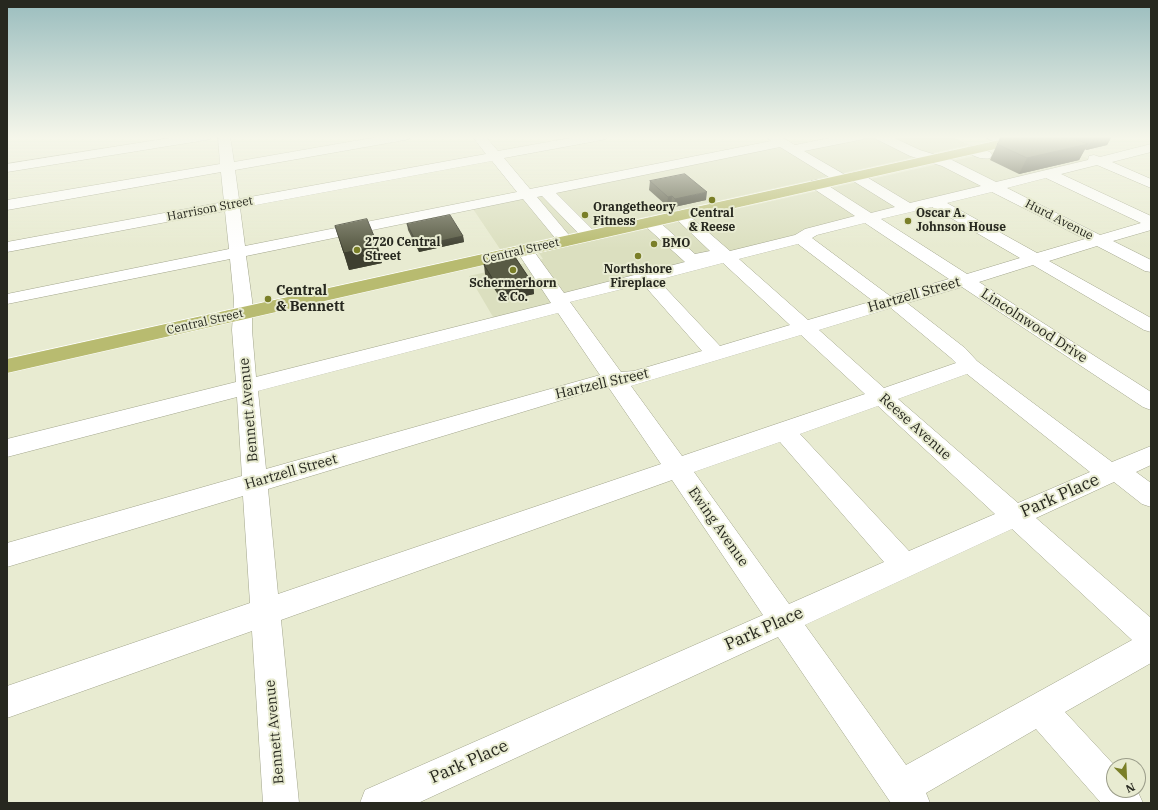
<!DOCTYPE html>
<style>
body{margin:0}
#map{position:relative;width:1158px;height:810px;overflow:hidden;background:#e8ebd1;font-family:"IBM Plex Serif",serif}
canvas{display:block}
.frame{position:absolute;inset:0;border:8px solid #27281f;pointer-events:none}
.north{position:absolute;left:1106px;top:758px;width:40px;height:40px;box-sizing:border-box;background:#e8ebd1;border:1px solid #9b9d8a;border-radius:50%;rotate:156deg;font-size:11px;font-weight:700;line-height:16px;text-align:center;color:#27281f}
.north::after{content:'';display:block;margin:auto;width:14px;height:18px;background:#7a7f28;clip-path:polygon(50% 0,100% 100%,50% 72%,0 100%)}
</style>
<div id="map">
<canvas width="1158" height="810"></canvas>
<div class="frame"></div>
<div class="north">N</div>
</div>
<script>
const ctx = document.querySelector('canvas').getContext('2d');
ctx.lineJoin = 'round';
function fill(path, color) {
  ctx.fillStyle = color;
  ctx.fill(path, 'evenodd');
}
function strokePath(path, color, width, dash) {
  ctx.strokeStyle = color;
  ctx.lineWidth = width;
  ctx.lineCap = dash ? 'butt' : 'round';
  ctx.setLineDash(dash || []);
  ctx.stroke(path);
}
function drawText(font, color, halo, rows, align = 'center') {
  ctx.font = font + ' "IBM Plex Serif",serif';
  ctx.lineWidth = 4;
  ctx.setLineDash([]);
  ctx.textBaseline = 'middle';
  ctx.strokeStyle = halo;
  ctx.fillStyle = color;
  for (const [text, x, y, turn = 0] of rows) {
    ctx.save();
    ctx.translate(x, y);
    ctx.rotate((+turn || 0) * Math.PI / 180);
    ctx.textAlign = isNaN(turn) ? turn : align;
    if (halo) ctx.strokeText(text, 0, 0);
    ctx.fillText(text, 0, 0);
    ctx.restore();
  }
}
const built = new Path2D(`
 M863 136H950L970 145 500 249 471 206 782 143 793 150Z
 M1046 140 1094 161 799 237 571 294 546 309 496 322 469 276 543 259 539 253Z`);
const minor = new Path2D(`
 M182 136H212L210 139 206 140 7 172V164Z
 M218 136H230L234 162 383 136H411L409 139 405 140 235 170 239 199 486 154 472 136H485L498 151 581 136H608L606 139 602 140 504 158 530 189 771 141 765 136H780L795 145 839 136H865L863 139 859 140 804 151 847 176 849 179 847 182 842 183 837 182 780 147 556 193 595 232 597 235 595 238 589 240 583 238 542 196 537 197 574 241 572 244 566 246 560 244 523 199 246 256 252 300V330L256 377 551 303 516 250 518 246 524 245 530 246 564 293 685 262 644 225 642 222 644 219 650 217 656 219 695 254 710 251 672 215 675 212 680 210 685 212 730 251 795 235 805 229 855 216 811 187 809 184 811 181 816 180 821 181 871 213 895 207 850 179 848 176 850 173 855 172 860 173 910 203 981 186 942 166 910 156 876 139 874 136H890L920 150 952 160 996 182 1088 160 1089 156 1094 155 1100 157 1151 144V152L1112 162 1151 179V188L1097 165 1061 174 1151 216V230L1113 241 1151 260V272L1145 271 1097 246 1049 261 1151 318V332L1144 330 1033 265 979 282 1151 392V410L1143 407 962 287 907 303 965 348 977 361 1112 462 1151 446V465L1136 472 1151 483V507L1142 504 1114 482 1036 518 1151 618V663L1065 712 1115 766 1114 790H1137L1143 803H1101L1036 729 926 793 930 803H891L778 637 418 803H360L365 790 763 615 672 480 281 620 299 803H263L252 631 7 718V686L250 603 243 496 7 567V543L242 476 237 397 7 457V439L236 382 232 330 234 300 230 259 7 304V294L229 249 225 211 7 252V242L224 202 221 172 7 210V200L220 164ZM492 161 517 192 245 246 240 208ZM1046 178 1141 223 1100 235 1007 188ZM992 192 1085 239 1037 253 947 203ZM932 207 1020 258 967 274 881 219ZM865 223 949 279 890 296 812 238 817 235ZM798 244 873 301 808 320 739 259ZM723 263 790 325 720 346 658 280ZM643 284 702 351 634 371 621 372 570 302ZM891 308 951 358 956 363 884 388 819 330ZM558 313 600 375 266 469 258 391ZM801 335 865 394 682 456 631 386ZM967 374 1090 472 1018 503 898 399ZM609 388 661 464 278 594 268 489 595 390ZM878 406 995 514 909 551 800 434ZM780 442 884 562 789 604 694 472ZM1012 529 1132 640 906 765 805 625Z
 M986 136C995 136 1007 134 1013 142L1012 145H1002L988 139Z
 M973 146 990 152 992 155 990 158C982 160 971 156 966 150L968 147Z`);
const major = new Path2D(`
 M1018 136H1041L1039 139 1035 140 7 373V359Z`);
const wall = new Path2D(`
 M1011 136H1112L1107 145 1086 150 1085 149 1079 160 1019 174 990 160 1000 138Z
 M650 181 706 200 674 207 671 205 667 206 649 190Z
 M407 224 463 236 464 242 419 252 408 230Z
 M335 226 382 263 349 270Z
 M484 265 533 284 534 294 502 301 485 274Z`);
const shadedWall = new Path2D(`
 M1107 136H1112L1107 145 1086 150 1092 140Z
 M1088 144 1079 160 1019 174 1027 158Z
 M707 192 706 200 674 207 675 199Z
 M672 196 671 205 667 206 668 197Z
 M463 236 464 242 419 252 418 246Z
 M378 246 382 263 349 270 344 253Z
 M533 284 534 294 502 301 501 292Z`);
const building = new Path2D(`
 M1011 136H1067L1088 144 1027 158 997 144 1000 141V138Z
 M1084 136H1107L1092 140Z
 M685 174 707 192 675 199 672 196 668 197 650 181Z
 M450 215 463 236 418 246 407 224Z
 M367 219 378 246 344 253 335 226Z
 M515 257 533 284 501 292 484 265Z`);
const markers = [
 [712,200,4,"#7a7f28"],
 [585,215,4,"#7a7f28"],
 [908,221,4,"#7a7f28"],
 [654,244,4,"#7a7f28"],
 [357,250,4,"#7a7f28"],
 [638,256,4,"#7a7f28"],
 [513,270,4,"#7a7f28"],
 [268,299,4,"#7a7f28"]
];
const farPoinames = [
 ["Orangetheory",593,208],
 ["Fitness",593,222],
 ["Central",712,214,"center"],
 ["& Reese",712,228,"center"],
 ["Oscar A.",916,214],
 ["Johnson House",916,228],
 ["2720 Central",365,243],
 ["Street",365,257],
 ["BMO",662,244],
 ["Northshore",638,270,"center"],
 ["Fireplace",638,284,"center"],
 ["Schermerhorn",513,284,"center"],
 ["& Co.",513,298,"center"]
];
const farStreetnames = [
 ["Harrison Street",210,209,-11],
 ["Hurd Avenue",1059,220,27],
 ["Central Street",521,251,-13],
 ["Central Street",205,322,-13]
];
const poiNames = [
 ["Central",276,291],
 ["& Bennett",276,307]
];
const streetNames = [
 ["Hartzell Street",914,295,-16],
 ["Lincolnwood Drive",1034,326,33],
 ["Hartzell Street",602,384,-13],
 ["Bennett Avenue",249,410,-95],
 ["Reese Avenue",915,427,42],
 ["Hartzell Street",291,472,-16],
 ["Ewing Avenue",718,527,55],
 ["Bennett Avenue",275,732,-95]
];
const nearStreetnames = [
 ["Park Place",1060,496,-24],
 ["Park Place",764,629,-24],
 ["Park Place",469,762,-24]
];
fill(built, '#dbdfbf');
strokePath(minor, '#a2a58c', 1);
strokePath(major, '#fff', 1);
fill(minor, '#fff');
fill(major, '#b8bb70');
fill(wall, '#4c4d3a');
fill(shadedWall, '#3e3f30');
fill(building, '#585a44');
strokePath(building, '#3e3f30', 1);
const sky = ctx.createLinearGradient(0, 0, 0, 249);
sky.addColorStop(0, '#9abdbe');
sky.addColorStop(0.55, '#f5f6ea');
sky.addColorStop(1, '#f5f6ea00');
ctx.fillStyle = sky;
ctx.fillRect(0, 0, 1158, 249);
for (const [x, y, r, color] of markers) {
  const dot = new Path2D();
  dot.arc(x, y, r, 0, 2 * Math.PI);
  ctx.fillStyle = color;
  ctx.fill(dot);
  strokePath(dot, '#e8ebd1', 1.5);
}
drawText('bold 12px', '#27281f', '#e8ebd1', farPoinames, 'left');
drawText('12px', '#27281f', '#e8ebd1', farStreetnames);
drawText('bold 14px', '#27281f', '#e8ebd1', poiNames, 'left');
drawText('14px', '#27281f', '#e8ebd1', streetNames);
drawText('17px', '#27281f', '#e8ebd1', nearStreetnames);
</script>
